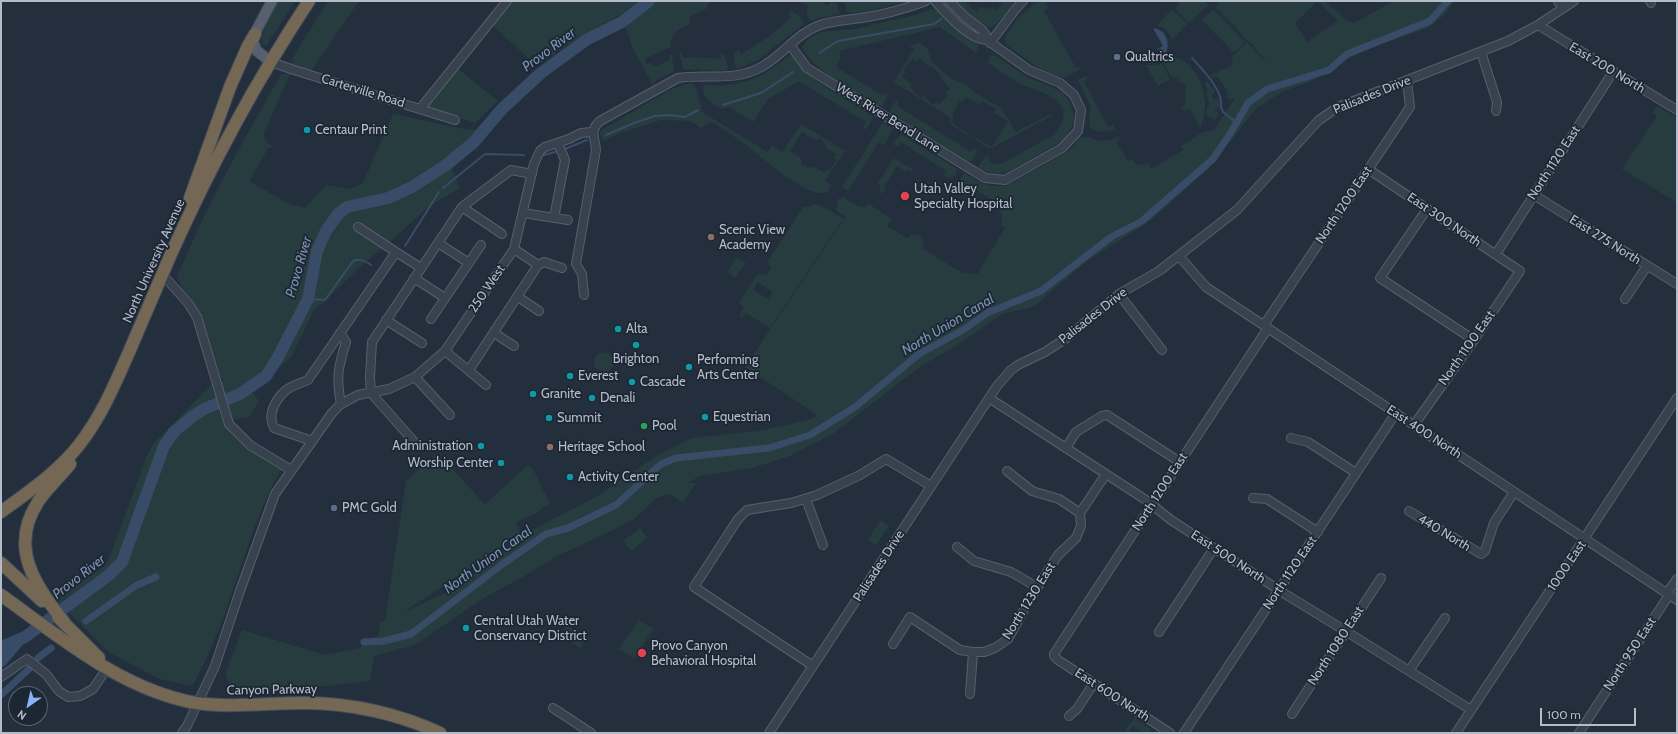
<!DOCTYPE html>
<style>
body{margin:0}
#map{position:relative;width:1678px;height:734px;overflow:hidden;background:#242f3e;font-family:Cabin,sans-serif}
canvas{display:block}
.frame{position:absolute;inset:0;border:2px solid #b4bcc9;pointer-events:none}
.north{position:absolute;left:8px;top:686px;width:40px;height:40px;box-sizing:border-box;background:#1d2633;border:1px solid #59626f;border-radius:50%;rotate:214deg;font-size:11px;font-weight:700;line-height:16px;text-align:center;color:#b4bcc9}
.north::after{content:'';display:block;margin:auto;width:14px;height:18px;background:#8ab4f8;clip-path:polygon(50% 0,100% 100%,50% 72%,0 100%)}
.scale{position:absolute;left:1540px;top:708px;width:96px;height:18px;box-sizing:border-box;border:2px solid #b4bcc9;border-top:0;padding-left:5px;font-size:12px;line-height:14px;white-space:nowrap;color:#b4bcc9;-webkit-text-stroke:3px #1d2633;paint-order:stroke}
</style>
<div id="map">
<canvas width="1678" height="734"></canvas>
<div class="frame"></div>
<div class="north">N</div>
<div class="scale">100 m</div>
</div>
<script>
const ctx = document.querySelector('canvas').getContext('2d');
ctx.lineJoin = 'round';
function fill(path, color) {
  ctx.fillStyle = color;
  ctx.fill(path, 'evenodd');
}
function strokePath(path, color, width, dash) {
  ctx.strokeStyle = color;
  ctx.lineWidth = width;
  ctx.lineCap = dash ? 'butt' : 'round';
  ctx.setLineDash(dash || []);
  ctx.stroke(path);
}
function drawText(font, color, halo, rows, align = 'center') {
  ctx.font = font + ' Cabin,sans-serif';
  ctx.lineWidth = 3.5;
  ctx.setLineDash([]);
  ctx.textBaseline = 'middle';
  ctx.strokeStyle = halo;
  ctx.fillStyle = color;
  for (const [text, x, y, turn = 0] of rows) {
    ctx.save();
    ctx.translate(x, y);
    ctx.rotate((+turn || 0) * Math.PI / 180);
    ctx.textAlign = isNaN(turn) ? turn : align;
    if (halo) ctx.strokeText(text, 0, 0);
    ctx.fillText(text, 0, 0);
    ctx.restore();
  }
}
const green = new Path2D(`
 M278 1H295L268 43 266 45H263C258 35 272 10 278 1Z
 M328 1H359L311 71 293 66 291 63 295 54Z
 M512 1H639L620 15 572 42 537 66 492 25Z
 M655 1H710L706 9 689 17 691 23C680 29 670 32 671 47L650 56 645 60 647 64 652 63 654 67 670 60V55H672L674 72 661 77 652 84 632 47 626 26 637 18Z
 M799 1H819L828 5 832 1 837 4 840 14 815 19 810 21 806 11 808 6Z
 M843 1H910L864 12 848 13Z
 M954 1H965L977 12 981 7 987 9 992 7 996 10 1004 1H1015C1009 8 996 28 988 28L962 9Z
 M1038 1H1050L1046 3 1049 8 1044 11 1076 68 1081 67V68C1076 71 1070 76 1064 77 1051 79 1018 53 1007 45L1005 41C1005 29 1028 8 1038 1Z
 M1181 1H1205L1209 5 1189 23 1175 9Z
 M1219 1H1313L1315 3 1295 23 1307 42 1338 21 1318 1H1325L1347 21 1354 23 1394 1H1455L1444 15 1428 28 1372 47 1330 68 1312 81 1282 92 1256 109 1208 169 1151 220 1086 262 1033 307 1002 314 956 346 921 366 834 433 790 456 752 468 700 476 688 483H696L683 503 670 494 657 498 634 519 609 532 555 557 523 577 485 597 415 645 374 656 370 681 298 689 233 690 225 675 242 630 325 655 360 648 364 642 378 636 380 623 385 620 406 481 437 453 485 504 528 465 532 467 550 504 542 508 535 514 516 522 521 535 402 613 456 588 522 535 596 497 658 455 692 438 759 431 813 419 817 415 745 367 846 216 836 211 838 199 844 197C851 202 862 212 869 204L892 219 887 226 908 239 912 233 916 236 918 234 924 242 922 248 962 273 977 274 1005 228 1001 225 1002 216 998 209 1000 205 967 184 963 186 959 185C959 181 961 176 964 173 979 183 991 189 1008 185L1070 150 1081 136 1084 138 1087 137C1098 141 1106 143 1118 137L1120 140 1116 142 1128 161 1132 159 1138 165 1148 164 1151 169 1183 150 1181 146 1196 137V136L1201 133 1214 130 1236 97 1230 100 1227 97 1228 92 1217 76 1212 79 1211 76 1215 72 1217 73C1223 67 1235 69 1232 57L1247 42 1272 68 1253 46 1254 44 1252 43 1251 44 1222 14 1224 13 1222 11 1220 12 1215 7Z
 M931 9H937L956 28 979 45 976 53 940 27 839 51 841 59 836 67 883 96 886 93 888 94 883 105 879 106C859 93 810 69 802 47L808 39 821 32 855 29 915 15Z
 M1213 9 1245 42 1234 53 1202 20Z
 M1171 10H1173L1187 24 1172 40C1169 32 1165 28 1157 25Z
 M792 11 800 16 804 24 758 60 736 69C735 62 731 54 739 50L741 55 768 37 791 18 788 13Z
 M920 43 928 49 931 61 950 78 965 84 971 90 1002 109 1016 132 1051 114V116L990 149 949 123 951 118 894 82 914 49 909 46ZM919 58 929 67 931 66 942 77 941 79 950 89 946 92 948 95 939 104 936 102 933 105 923 96 921 98 910 87 912 85 902 76 905 72 903 70 913 59 916 61ZM966 97 979 105 982 101 996 109 994 113 1008 121 992 147 978 139 974 138 951 122 954 116 952 114 960 101 962 102Z
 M1155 50 1161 61 1152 64 1145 62 1141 56Z
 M681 53 683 58 692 57 721 59V54H723L726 58 728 70C713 72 699 68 684 70L679 54Z
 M790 55 815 80 874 117 866 130 863 127 866 122 799 81 768 99 753 122 730 107 722 109C710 101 703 101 703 85 742 87 760 80 790 55Z
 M995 55 1028 78 1050 86 1064 94 1070 102 1074 115 1073 124 1065 139 1008 172C997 175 989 173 979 169V165L985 156 989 157V162L997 164 1004 163 1053 135C1063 126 1069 111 1056 100 1048 93 1029 88 1019 83 1008 77 998 69 988 62L991 56Z
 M1170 55C1201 63 1213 101 1200 128L1190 109 1184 111 1181 107 1186 104 1184 100 1186 99 1185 91 1186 86 1175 77 1172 78 1163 62Z
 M1162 63 1170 79 1158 86 1146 65H1156Z
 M457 68 498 101 475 123 428 107Z
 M292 70 264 133 266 141 273 147 274 149 269 147 249 181 289 204 305 208 326 185 350 189 363 183 393 114 464 129 490 131 452 169 460 188 428 207 392 240 362 265 324 302 314 309 292 356 252 392 259 401 249 417 222 421 284 465C279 474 273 483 269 492 240 555 228 625 192 686L160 679 110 653 56 600 103 567 108 561 147 456 154 443 216 380 224 382 215 366 202 320 193 301 183 290 177 277C206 207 242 142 280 76L284 73 288 74Z
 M1086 76 1088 77 1087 79 1084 82 1108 127 1113 125 1115 129C1106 133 1099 133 1090 128L1089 116 1091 107 1078 80Z
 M1207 81 1215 91 1212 95V98L1215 100 1219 99 1220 106 1214 110 1219 113 1217 118 1213 119 1207 116V108L1210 104 1206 95 1207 88 1205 85Z
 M692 83 696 88 702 112 768 152 772 145 782 152 801 124 845 151 825 181 831 185C826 215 758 154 750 148 738 139 726 131 714 123H708L701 128 690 121 661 120 620 133 603 141 600 133 602 130 668 91 679 86ZM802 132 813 139 814 138 817 140 819 138 824 141 823 143 826 145 825 147 836 154 834 158 836 160 830 171 827 169 824 173 813 166 812 168 809 167 808 168 801 164V158L790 151Z
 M896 101H898L899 103 897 106 971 152 973 149H976L977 151 973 160 968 161 890 113V109Z
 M1657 106 1677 118 1676 202 1622 169 1657 116 1653 113Z
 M883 122 893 129 884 145 879 142 848 191 842 187Z
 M901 134 957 169 955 175 950 178 943 176 946 171 901 142 898 146H895L894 142Z
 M894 158 913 170 912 172 907 169 906 172 897 166 884 187 886 188 882 194 880 192V186L878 183Z
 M813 204C824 205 834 213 843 219L770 328 746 313 741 319 740 315 743 308 739 302 757 275 767 274 771 268 768 261 803 207H809ZM758 282 773 292 768 299 753 290Z
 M737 257 746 263 735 278 727 272Z
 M594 362a10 10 0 1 1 20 0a10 10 0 1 1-20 0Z
 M880 520 889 526 876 545 868 540Z
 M640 528 647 538 631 551 623 541Z
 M639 620 653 629 634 659 619 649Z
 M567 626 586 638 580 648 561 635Z
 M1134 718 1151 729 1149 733H1144L1133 726 1127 733H1123Z`);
const water = new Path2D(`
 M1153 28C1165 29 1171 42 1166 53L1157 50 1163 46Z`);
const stream = new Path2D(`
 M819 53 838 41 934 24 941 19
 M1192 58C1202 69 1224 91 1221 107L1223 112 1237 123
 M723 105 761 93 793 72
 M606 135 634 123 655 116 670 115 685 117 698 110
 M565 149 587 140
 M541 156 555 152
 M443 188 485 154 524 155
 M405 246 439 192
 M308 299 325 300 353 261C360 258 365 261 371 265`);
const canal = new Path2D(`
 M86 621 137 585 156 577
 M364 642 384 641 411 634 504 563 546 534 568 528 616 505 661 464 676 458 769 448 810 435 855 407 919 354 963 330 987 313 1041 291 1111 237 1142 221 1213 159 1230 134 1248 103 1267 89 1329 70 1347 54 1430 21 1448 1
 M38 658 51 648
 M1 695 30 668`);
const river = new Path2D(`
 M1 647 25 637 109 575 122 562 164 446 174 432 193 416 204 409 240 394 266 376 277 359 308 299 317 251 326 231 338 214 347 207 388 198 412 187 446 165 473 143 502 109 541 73 586 40 622 22 649 1
 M1 661 18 641`);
const minor = new Path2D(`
 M949 1 965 17 982 30 986 35 987 40
 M1558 1 1563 8
 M1650 1 1651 3
 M1538 25 1677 110
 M990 43 1014 11 1023 1
 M790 45 807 68 985 178 1005 180 1062 148 1078 131 1081 110 1074 95 1060 83 1029 70 987 40C968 39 948 15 935 1
 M1481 52 1497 102 1496 111
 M271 62 294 70 455 120
 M420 109 507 1
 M1368 169 1520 271 1474 340 1414 425
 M1534 195 1677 284
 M462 207 502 234
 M1427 209 1380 278 1474 340
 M523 213 568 220
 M554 218 565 160 558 143
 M358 227 396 252
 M438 243 469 263
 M514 249 538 265 544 262 562 268
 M1496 254 1613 72
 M1179 256 1206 287 1677 600
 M162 274 188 303 197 317 229 424 250 445 291 470
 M414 278 445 298
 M1119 294 1162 350
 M584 295 582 274 576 264 596 150C595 137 589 131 600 121L678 78C708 73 734 83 763 66 784 54 797 33 820 25 835 20 851 20 867 17 887 14 907 8 926 1
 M518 297 539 311
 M1625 299 1647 266
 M431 319 481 245
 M386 320 422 343
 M1264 325 1410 107 1407 81
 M340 333 346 342C338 368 336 377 341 404
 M494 333 514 346
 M445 351 486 385
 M469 370 538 265
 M415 377 450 415
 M989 398 1146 500 1171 520 1285 594 1352 635 1471 710
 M1291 438 1308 442 1356 473
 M312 441 274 428C267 415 275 400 285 391 290 386 301 383 308 380L396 252 421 268
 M417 445 371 393 370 377 372 342 462 207 511 170 532 174
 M1066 448 1076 432 1102 416 1107 415 1180 462
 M1007 471 1032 491 1059 499 1080 513
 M1253 498 1267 499 1318 532
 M806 499 823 545
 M1409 511 1481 554 1485 551 1494 523 1514 492
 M957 547 974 561 1011 572 1037 587
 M1667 593 1677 579
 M1159 632 1214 548
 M893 644 910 617 960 650 973 652H984L995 648 1008 639 1030 599 1058 555 1076 538 1081 526 1080 513 1106 474
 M813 666 694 587 738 519 747 510 791 503 817 495 860 475 886 459 931 486
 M1409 671 1445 618
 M1 677 27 659 46 674 59 691 68 697 80 696 93 689 107 668
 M970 694 973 652
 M553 708 591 733
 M1292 714 1381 578
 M1069 716 1077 709 1094 683
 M182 733 187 726 215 666 240 591 275 494 332 413 341 404 358 395 389 389 415 377 445 351 514 249 534 164 540 151 545 147 569 139 581 133 592 132
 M769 733 997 386 1011 370 1018 365 1045 352 1065 339 1119 294 1159 271 1237 210 1319 120 1338 107 1508 41 1538 25 1574 1
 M1170 733 1058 660 1054 656V654L1268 328
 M1184 733 1396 413
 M1456 733 1677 398
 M1579 733 1669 595`);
const major = new Path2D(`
 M271 62 257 51 253 42 257 29 272 1`);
const highway = new Path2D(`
 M190 198 230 87 248 46 255 34
 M1 512C28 492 58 472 79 445 101 417 115 384 129 352 143 319 157 286 171 254 210 167 256 81 309 1
 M1 563 42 601
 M1 595C60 637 122 690 196 703 232 708 269 703 305 703 351 703 399 714 440 733
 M58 617 99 658
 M64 622C36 586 8 548 38 502 47 488 60 477 70 464`);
const markers = [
 [1117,57,4,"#5c6f8a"],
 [307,130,4,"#0f9aa8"],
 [905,196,5,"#e0444e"],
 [711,237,4,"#8d6e63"],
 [618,329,4,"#0f9aa8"],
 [636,345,4,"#0f9aa8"],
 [689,367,4,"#0f9aa8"],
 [570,376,4,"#0f9aa8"],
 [632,382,4,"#0f9aa8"],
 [533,394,4,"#0f9aa8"],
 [592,398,4,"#0f9aa8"],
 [705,417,4,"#0f9aa8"],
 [549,418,4,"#0f9aa8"],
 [644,426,4,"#2e9e5b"],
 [481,446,4,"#0f9aa8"],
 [550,447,4,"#8d6e63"],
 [501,463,4,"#0f9aa8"],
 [570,477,4,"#0f9aa8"],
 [334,508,4,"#5c6f8a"],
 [466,628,4,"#0f9aa8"],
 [642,653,5,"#e0444e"]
];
const poiNames = [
 ["Qualtrics",1125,57],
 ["Centaur Print",315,130],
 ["Utah Valley",914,189],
 ["Specialty Hospital",914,204],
 ["Scenic View",719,230],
 ["Academy",719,245],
 ["Alta",626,329],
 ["Brighton",636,359,"center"],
 ["Performing",697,360],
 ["Arts Center",697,375],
 ["Everest",578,376],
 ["Cascade",640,382],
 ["Granite",541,394],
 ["Denali",600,398],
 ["Equestrian",713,417],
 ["Summit",557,418],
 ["Pool",652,426],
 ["Administration",473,446,"right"],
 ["Heritage School",558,447],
 ["Worship Center",493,463,"right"],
 ["Activity Center",578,477],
 ["PMC Gold",342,508],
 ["Central Utah Water",474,621],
 ["Conservancy District",474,636],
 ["Provo Canyon",651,646],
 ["Behavioral Hospital",651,661]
];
const streetNames = [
 ["East 200 North",1607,68,31],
 ["Carterville Road",363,91,17],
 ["Palisades Drive",1372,95,-22],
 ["West River Bend Lane",888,118,32],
 ["North 1120 East",1554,163,-57],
 ["North 1200 East",1344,205,-56],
 ["East 300 North",1444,220,34],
 ["East 275 North",1605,240,32],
 ["North University Avenue",154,261,-66],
 ["250 West",487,289,-56],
 ["Palisades Drive",1093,316,-38],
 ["North 1100 East",1467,348,-55],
 ["East 400 North",1424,432,33],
 ["North 1200 East",1160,492,-57],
 ["440 North",1444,533,31],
 ["East 500 North",1228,557,33],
 ["Palisades Drive",879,566,-57],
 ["1000 East",1567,566,-56],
 ["North 1120 East",1290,573,-56],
 ["North 1230 East",1029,601,-58],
 ["North 1080 East",1336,646,-57],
 ["North 950 East",1630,654,-57],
 ["Canyon Parkway",272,690,-1],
 ["East 600 North",1112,695,33]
];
const waterNames = [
 ["Provo River",549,50,-37],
 ["Provo River",299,267,-74],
 ["North Union Canal",948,325,-31],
 ["North Union Canal",488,560,-36],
 ["Provo River",79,577,-38]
];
fill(green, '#263c3f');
fill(water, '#394c67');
strokePath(stream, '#394c67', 2);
strokePath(canal, '#394c67', 7);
strokePath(river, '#394c67', 12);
strokePath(minor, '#565f6c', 10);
strokePath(major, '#414a57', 12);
strokePath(highway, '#434c59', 14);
strokePath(minor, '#38414e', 8);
strokePath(major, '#56606e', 10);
strokePath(highway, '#746855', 12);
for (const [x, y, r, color] of markers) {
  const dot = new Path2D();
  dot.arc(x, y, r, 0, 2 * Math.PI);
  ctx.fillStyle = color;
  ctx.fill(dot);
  strokePath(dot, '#1d2633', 1.5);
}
drawText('13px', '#b4bcc9', '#1d2633', poiNames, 'left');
drawText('13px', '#b4bcc9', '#1d2633', streetNames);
drawText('italic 14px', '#7c92b1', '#1d2633', waterNames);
</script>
